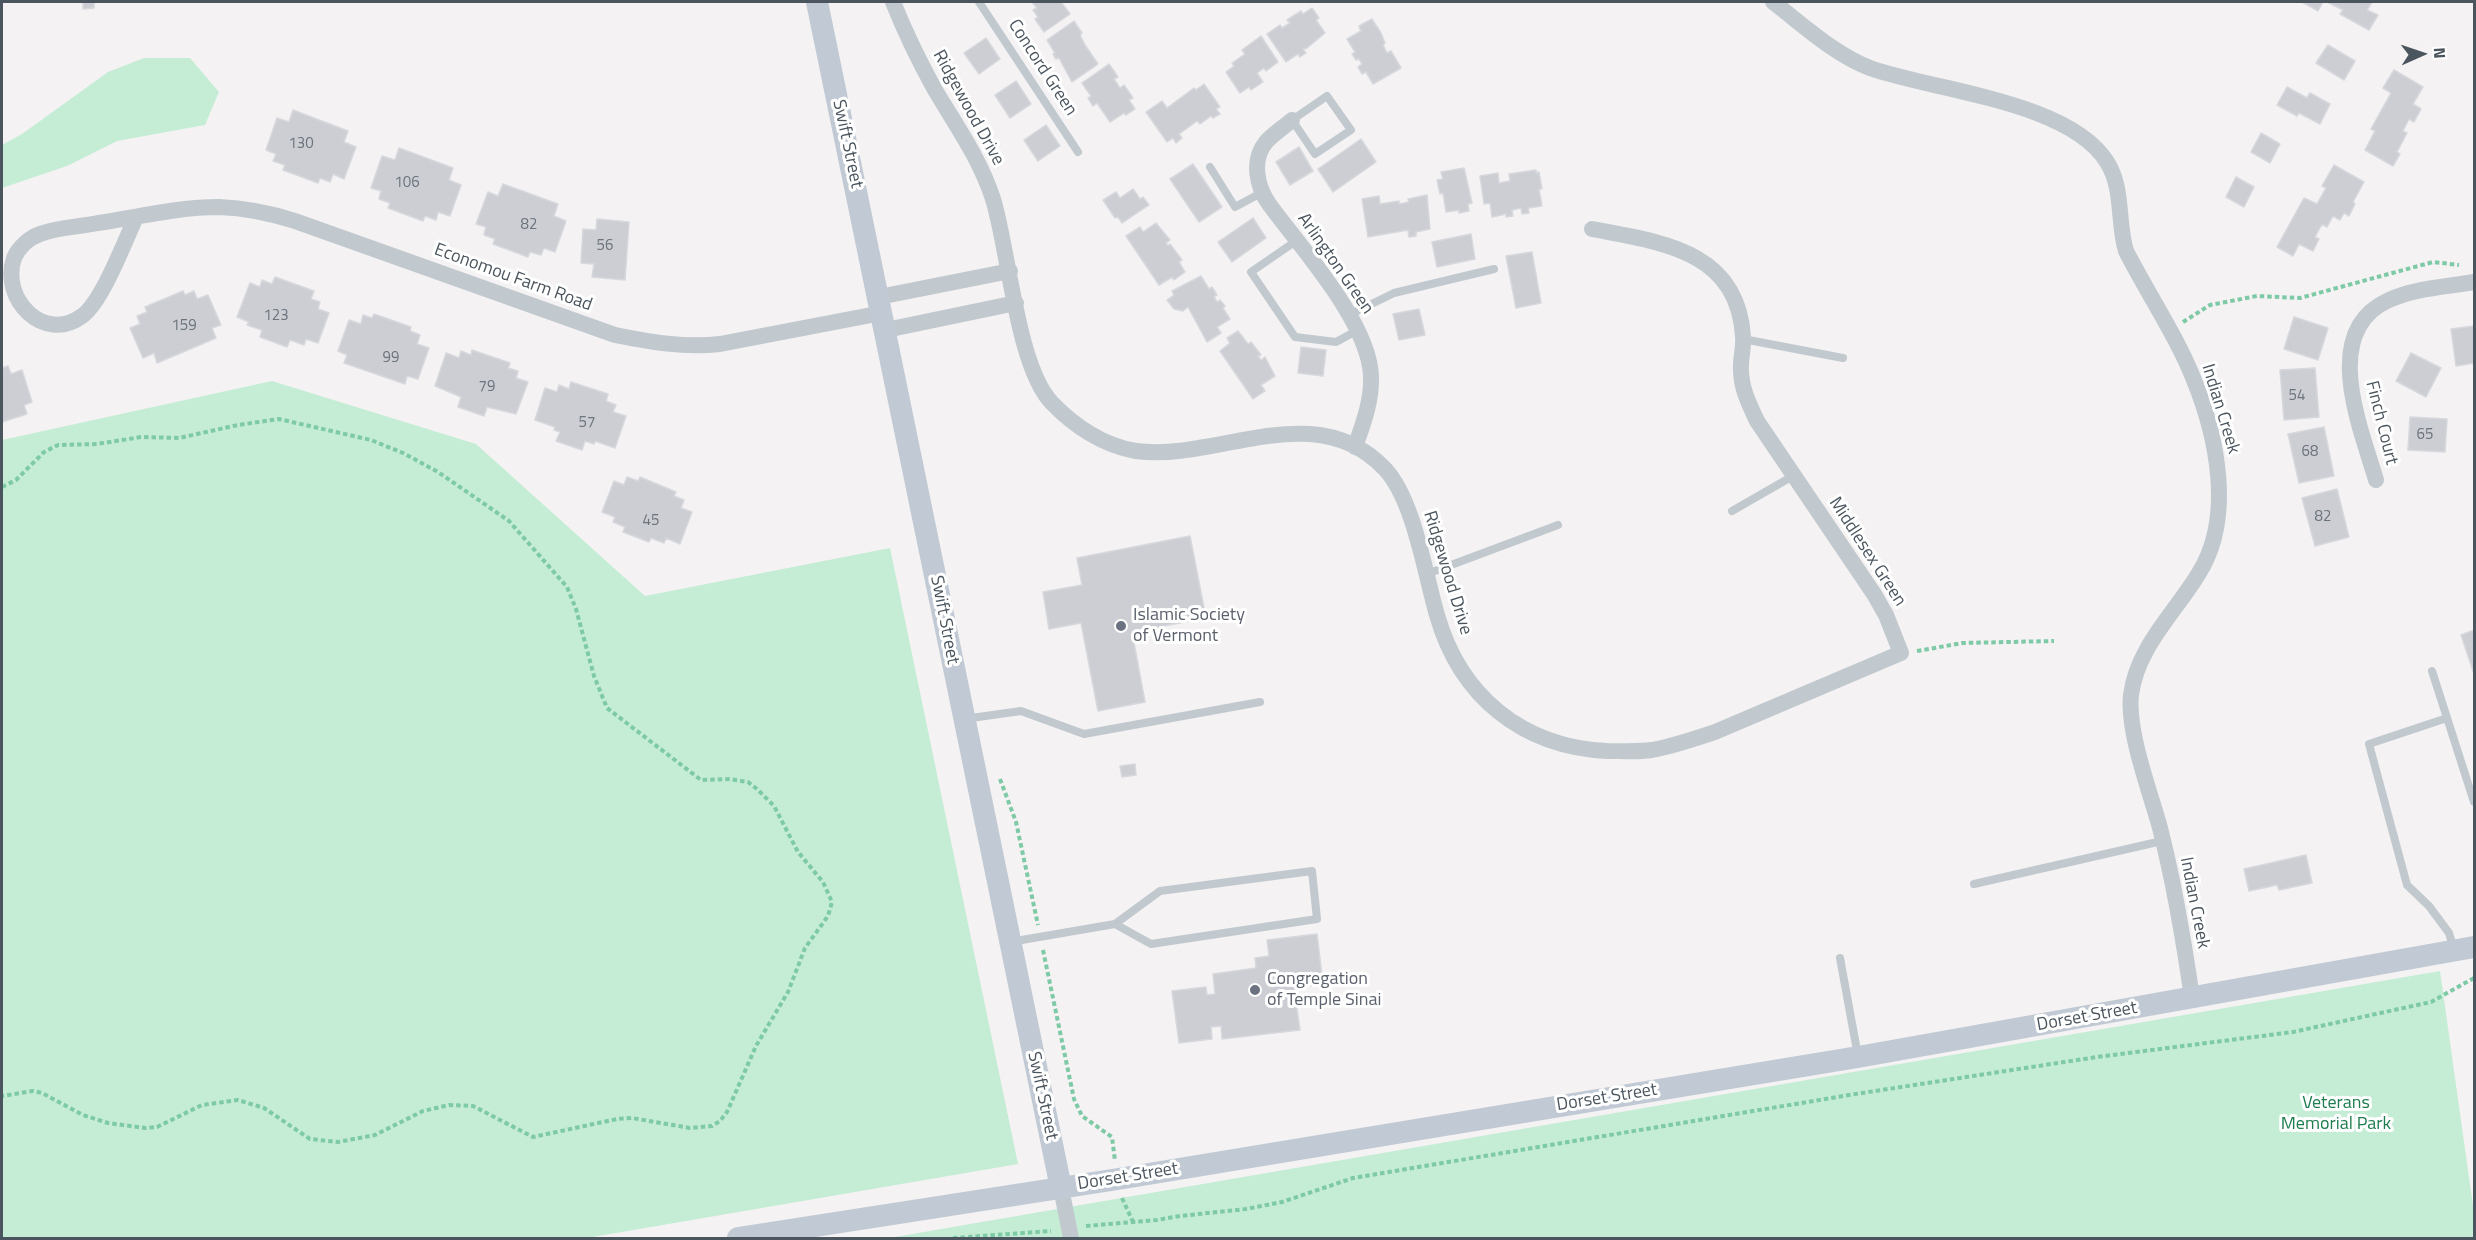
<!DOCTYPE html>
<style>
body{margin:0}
#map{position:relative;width:2476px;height:1240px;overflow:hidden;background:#f4f2f2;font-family:"Titillium Web",sans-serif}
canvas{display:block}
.frame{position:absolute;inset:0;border:3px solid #4b555e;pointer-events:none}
.north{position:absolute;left:2392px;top:24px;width:60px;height:60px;-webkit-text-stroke:4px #fff;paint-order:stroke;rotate:87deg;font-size:16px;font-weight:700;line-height:24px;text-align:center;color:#4b555e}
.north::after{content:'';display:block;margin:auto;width:21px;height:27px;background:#4b555e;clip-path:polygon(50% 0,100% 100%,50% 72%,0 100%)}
</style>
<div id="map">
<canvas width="2476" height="1240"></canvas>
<div class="frame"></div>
<div class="north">N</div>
</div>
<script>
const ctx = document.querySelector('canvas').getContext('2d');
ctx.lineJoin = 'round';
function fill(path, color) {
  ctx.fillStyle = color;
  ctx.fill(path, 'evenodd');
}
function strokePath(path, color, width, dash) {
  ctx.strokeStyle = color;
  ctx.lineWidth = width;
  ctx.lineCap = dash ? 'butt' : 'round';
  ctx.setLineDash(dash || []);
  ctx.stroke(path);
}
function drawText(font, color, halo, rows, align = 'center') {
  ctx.font = font + ' "Titillium Web",sans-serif';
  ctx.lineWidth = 6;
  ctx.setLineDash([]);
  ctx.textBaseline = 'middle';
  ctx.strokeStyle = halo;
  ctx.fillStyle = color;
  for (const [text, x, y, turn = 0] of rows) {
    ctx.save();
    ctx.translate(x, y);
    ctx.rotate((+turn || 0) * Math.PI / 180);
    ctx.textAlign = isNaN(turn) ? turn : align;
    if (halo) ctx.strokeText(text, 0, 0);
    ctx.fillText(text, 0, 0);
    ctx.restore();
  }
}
const green = new Path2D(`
 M144 58H190L219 92 205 125 117 141 67 166 2 188V145L22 134 108 72Z
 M272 381 476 444 645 596 890 548 1018 1164 587 1238H2V440Z
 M2440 971 2474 1213V1238H889Z`);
const building = new Path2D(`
 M83 2H94V8L83 9Z
 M1032 2H1061L1070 14 1044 32 1035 19 1038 17 1033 10 1037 8Z
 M2302 2H2323L2318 11Z
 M2327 2H2372L2367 10 2378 15 2369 30 2340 14 2343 10Z
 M1312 8 1319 18 1316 20 1325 33 1307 48 1303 49 1306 53 1300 57 1298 54 1286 62 1267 34 1280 25 1282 28 1290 23 1287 20 1301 11 1303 14Z
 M1372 19 1381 33 1385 43 1383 45 1387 53 1391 51 1401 68 1373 84 1366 72 1362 74 1358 67 1362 64 1359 59 1356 60 1352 54 1355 52 1347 39 1361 31 1359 26Z
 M1074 21 1082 33 1080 35 1085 45 1098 64 1072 82 1059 58 1056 59 1053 54 1055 53 1047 40Z
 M1261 36 1278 62 1266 71 1264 68 1257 73 1263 82 1251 90 1249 87 1240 93 1226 72 1234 66 1232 63 1245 54 1242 50Z
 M986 38 1000 59 979 74 964 53Z
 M2328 45 2355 61 2344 80 2316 63Z
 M1109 64 1118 77 1114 79 1120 88 1124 85 1133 98 1129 100 1135 109 1126 115 1124 113 1110 122 1097 103 1093 106 1088 98 1091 96 1082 83Z
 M2394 70 2423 87 2413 104 2421 109 2414 122 2409 119 2403 131 2407 133 2397 152 2400 154 2393 166 2365 150 2375 131 2371 129 2391 93 2383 88Z
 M1016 81 1031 104 1010 118 995 95Z
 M1204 84 1220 107 1216 109 1220 114 1213 118 1211 116 1200 124 1197 121 1179 134 1182 138 1176 143 1173 138 1167 142 1146 112 1162 101 1167 108 1194 88 1196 90Z
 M2287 87 2307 98 2310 93 2330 104 2320 124 2299 113 2297 116 2277 105Z
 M293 110 348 131 344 142 356 147 344 179 333 174 330 182 320 178 318 183 283 170 285 165 273 161 276 154 266 150 277 118 289 122Z
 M1046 125 1060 146 1038 161 1024 140Z
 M2261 133 2280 144 2270 163 2251 152Z
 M1361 139 1376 162 1333 192 1318 169Z
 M1299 147 1313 171 1290 185 1276 162Z
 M399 148 453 168 449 180 461 185 450 216 438 212 436 220 425 216 423 221 388 208 390 203 379 199 381 191 371 188 382 156 395 160Z
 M1193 164 1222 207 1199 222 1170 179Z
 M2334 165 2364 182 2353 202 2355 204 2349 216 2344 213 2340 220 2333 216 2327 227 2322 224 2315 237 2319 239 2313 251 2299 244 2293 256 2277 247 2304 198 2317 204 2326 188 2322 186Z
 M1464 168 1472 203 1468 204 1469 211 1459 213V210L1446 212 1443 193 1440 194 1437 180 1443 179 1441 172Z
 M1536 170V173L1539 172 1542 189H1539L1542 206 1528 208 1529 213 1522 214 1521 208 1512 210 1513 216 1506 217V214L1492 217 1490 203 1484 204 1480 176 1498 173 1499 183 1510 181 1509 174Z
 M2236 177 2254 187 2244 207 2226 197Z
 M503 184 558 204 554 216 566 221 555 252 544 248 541 255 530 252 528 257 493 244 495 239 484 235 486 227 476 224 488 192 498 196Z
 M1133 189 1140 199 1143 197 1149 205 1122 223 1118 217 1115 218 1103 200 1116 192 1120 198Z
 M1427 195 1430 229 1416 232V236L1409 237 1408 230 1368 237 1362 199 1379 196 1380 204 1399 201V204L1409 202 1408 199Z
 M1253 218 1266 238 1232 262 1218 242Z
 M597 219 629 222 625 280 592 277 594 264 581 263 583 229 596 230Z
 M1156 223 1170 240 1166 243 1168 246 1170 244 1182 260 1179 262 1185 272 1174 280 1172 277 1159 285 1126 236 1140 227 1143 232Z
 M1471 234 1475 259 1437 267 1432 242Z
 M1532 252 1541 303 1516 308 1506 256Z
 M1201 276 1209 289 1212 287 1217 295 1214 297 1217 302 1220 300 1225 306 1223 308 1230 319 1217 327 1221 333 1207 342 1188 307 1183 311 1174 309 1167 300 1174 295 1172 291Z
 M275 277 314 291 311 299 320 302 318 309 329 313 318 343 306 339 304 345 290 340 287 347 260 337 262 330 247 325 249 322 237 317 250 283 260 287 262 280 272 284Z
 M183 291 185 295 194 291 197 299 208 295 221 325 212 328 216 338 157 363 154 353 143 358 130 328 140 324 137 316 147 312 145 307Z
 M1419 309 1425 335 1399 340 1393 314Z
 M374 314 411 327 410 331 420 335 417 344 429 348 418 379 407 376 405 384 344 363 347 355 338 351 349 320 361 324 363 315 372 318Z
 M2294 317 2328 328 2318 360 2284 349Z
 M2474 326V363L2456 366 2451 329Z
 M1238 331 1248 344 1251 342 1261 355 1258 356 1261 360 1265 357 1275 376 1261 385 1265 391 1253 399 1220 351 1230 343 1227 338Z
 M1301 347 1326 350 1323 376 1298 373Z
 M472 350 510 363 508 368 518 371 516 378 528 382 516 414 487 407 484 416 458 407 461 397 435 386 446 353 459 358 461 351 471 355Z
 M2411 353 2441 368 2426 397 2396 381Z
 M8 366 11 374 22 370 32 402 24 405 27 414 2 422V368Z
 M2315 368 2319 417 2284 420 2280 370Z
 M571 382 608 394 606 401 616 405 613 412 626 416 615 448 595 441 594 444 585 441 582 450 556 441 560 432 554 430 555 427 535 420 545 388 557 392 559 385 569 389Z
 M2410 417 2447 419 2445 452 2408 450Z
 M2324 427 2334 476 2299 483 2288 434Z
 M627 477 638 481 640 477 676 492 674 496 684 500 681 508 692 512 680 544 666 538 664 543 651 538 649 542 623 532 625 527 613 522 615 517 602 512 614 481 624 485Z
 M2337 489 2349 537 2315 546 2302 498Z
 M1190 536 1206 618 1132 632 1145 702 1098 711 1081 623 1049 629 1043 592 1082 585 1077 558Z
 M2474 630V674L2461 635Z
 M1135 764 1136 775 1122 777 1120 766Z
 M2306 855 2312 883 2279 890 2277 885 2249 891 2244 869Z
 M1317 934 1323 984 1294 988 1300 1030 1222 1039 1221 1026 1211 1027 1212 1039 1179 1043 1172 991 1206 987 1207 995 1215 994 1213 974 1256 968 1255 958 1269 956 1267 940Z`);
const path = new Path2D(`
 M2183 322 2210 305 2257 296 2300 298 2433 262 2459 265
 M2 487 16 480 44 452 58 445 97 444 141 437 179 438 238 425 279 419 371 440 403 453 438 472 509 521 567 587 576 609 594 676 607 708 701 780 730 779 748 782 757 789 774 806 798 852 823 882 832 902 828 916 805 948 788 992 756 1046 727 1112 720 1121 712 1126 690 1128 632 1118 617 1119 533 1137 473 1106 449 1105 423 1111 375 1135 338 1142 310 1139 264 1108 238 1100 202 1105 157 1127 145 1128 108 1123 83 1115 42 1093 33 1091 2 1096
 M1917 651 1963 643 2054 641
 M1000 779 1016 822 1038 925
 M1043 950 1074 1099 1082 1116 1112 1137 1115 1161
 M1122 1198 1133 1222
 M1086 1226 1157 1220 1180 1216 1246 1209 1282 1202 1353 1178 1849 1095 2097 1057 2293 1032 2431 1002 2474 978
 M953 1238 1051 1231`);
const lane = new Path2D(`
 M979 2 1078 152
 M1327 96 1351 130 1315 154 1292 120Z
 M1210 167 1235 207 1261 193
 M1296 241 1251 272 1295 337 1336 342 1358 330
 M1349 315 1394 293 1494 269
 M1743 339 1843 358
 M1732 511 1793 476
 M1427 574 1558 525
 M2432 671 2474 802
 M2447 718 2369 744 2407 885 2429 906 2449 933 2454 950
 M964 719 1021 711 1084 734 1260 702
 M1974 884 2162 841
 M1010 942 1115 924 1151 944 1317 919 1312 871 1160 891 1115 924
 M1840 958 1858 1056`);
const street = new Path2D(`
 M893 2C905 32 919 61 935 90 956 125 980 159 993 199 1009 251 1017 367 1052 403 1074 426 1104 446 1136 451 1218 462 1315 395 1385 469 1414 500 1425 574 1437 615 1460 696 1522 747 1607 751 1622 751 1638 752 1652 750 1674 746 1694 739 1715 732L1901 653 1886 615 1874 594 1757 421C1748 402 1740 386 1741 365 1741 356 1744 346 1743 337 1738 250 1660 242 1592 229
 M1773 2C1803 25 1834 54 1870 68 1935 91 2069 101 2107 162 2124 189 2117 222 2126 251 2148 294 2176 335 2194 380 2217 437 2234 517 2199 573 2175 613 2137 647 2131 695 2127 732 2150 791 2160 828 2174 883 2184 942 2192 998
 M1292 120C1284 127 1273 134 1266 142 1251 160 1257 187 1269 204 1301 248 1369 322 1371 376 1372 401 1363 424 1355 447
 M136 217C125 241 102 302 82 316 44 344 0 299 14 258 19 247 29 238 40 234 58 227 79 227 98 223 138 217 179 207 219 207 246 208 270 213 295 221L615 335C650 342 684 348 720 344L882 313
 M879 297 1010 271
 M886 330 1016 303
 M2376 480C2361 428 2319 331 2389 300 2415 288 2446 287 2474 282
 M1061 1188 1071 1238`);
const secondary = new Path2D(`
 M817 2 1061 1188
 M738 1238 1118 1179 1858 1057 2474 947`);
const markers = [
 [1121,626,6,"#6b7280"],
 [1255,990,6,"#6b7280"]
];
const numberNames = [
 ["130",301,144],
 ["106",407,183],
 ["82",529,225],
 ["56",605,246],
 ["123",276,316],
 ["159",184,326],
 ["99",391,358],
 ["79",487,387],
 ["54",2297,396],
 ["57",587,423],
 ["65",2425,435],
 ["68",2310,452],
 ["82",2323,517],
 ["45",651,521]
];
const streetNames = [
 ["Concord Green",1042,68,57],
 ["Ridgewood Drive",968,108,61],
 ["Swift Street",847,144,78],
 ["Arlington Green",1335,264,55],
 ["Economou Farm Road",513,278,20],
 ["Indian Creek",2220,409,73],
 ["Finch Court",2381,423,76],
 ["Middlesex Green",1867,552,57],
 ["Ridgewood Drive",1447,573,73],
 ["Swift Street",944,620,79],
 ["Indian Creek",2194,903,79],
 ["Dorset Street",2087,1017,-10],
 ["Swift Street",1042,1096,78],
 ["Dorset Street",1607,1098,-9],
 ["Dorset Street",1128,1177,-9]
];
const worshipNames = [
 ["Islamic Society",1133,616],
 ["of Vermont",1133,637],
 ["Congregation",1267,980],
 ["of Temple Sinai",1267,1001]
];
const parkNames = [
 ["Veterans",2336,1104],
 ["Memorial Park",2336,1125]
];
fill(green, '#c5edd5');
fill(building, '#ccced4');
strokePath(building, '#d6d8dd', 1.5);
strokePath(path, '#7ec9a6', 4, [4.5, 3]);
strokePath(lane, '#c1c9cf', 8);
strokePath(street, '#c1c9cf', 16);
strokePath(secondary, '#c1cad4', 22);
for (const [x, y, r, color] of markers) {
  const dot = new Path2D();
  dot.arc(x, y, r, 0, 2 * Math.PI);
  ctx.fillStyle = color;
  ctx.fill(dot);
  strokePath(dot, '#fff', 2);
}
drawText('15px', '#6b737c', null, numberNames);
drawText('18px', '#4b555e', '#fff', streetNames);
drawText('18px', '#5b616d', '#fff', worshipNames, 'left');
drawText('18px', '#1e7d4f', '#fff', parkNames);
</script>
